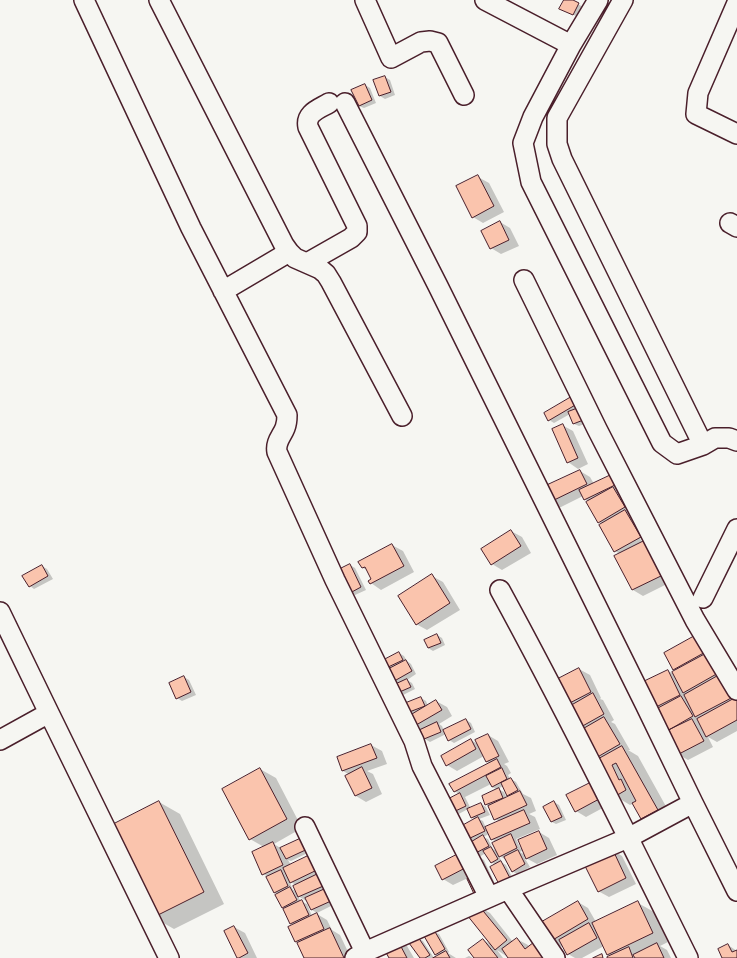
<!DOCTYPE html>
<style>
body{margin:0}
canvas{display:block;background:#f6f6f2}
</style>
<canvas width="737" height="958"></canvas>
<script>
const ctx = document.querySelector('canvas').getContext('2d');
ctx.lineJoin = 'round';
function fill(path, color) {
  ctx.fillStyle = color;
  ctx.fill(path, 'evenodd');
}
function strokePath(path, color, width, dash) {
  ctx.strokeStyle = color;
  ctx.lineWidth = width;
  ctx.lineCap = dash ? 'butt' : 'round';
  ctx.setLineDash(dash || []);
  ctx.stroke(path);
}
const shadow = new Path2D(`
 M565 0H571L583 7 578 17 565 11Z
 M385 77 390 80 395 95 385 99 380 96 374 81Z
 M365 85 370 88 376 103 364 108 359 106Z
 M478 177 489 183 504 212 483 223 473 217Z
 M500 222 510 228 519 246 501 254 491 248Z
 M573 398 590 422 579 426 574 424 570 414 554 423 549 420Z
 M562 425 573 431 588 464 578 469 568 462Z
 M580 471 590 477 594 484 611 476 673 581 643 596 633 590 616 556 620 554 615 551 603 524 599 522 589 502 585 499 583 496 559 508 549 502ZM629 519H632L644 541 642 542Z
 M511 531 522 537 531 553 502 570 492 564Z
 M392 545 403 551 414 572 381 590 371 583 373 579 369 571 363 568Z
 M350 565 355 568 366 590 355 595 351 592Z
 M42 566 47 569 53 579 34 589 30 586Z
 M432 576 443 582 460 610 427 630 416 624Z
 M700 634 737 687V731L717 742 708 737 713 747 688 760 678 754 667 730 660 709 656 707 668 671 672 673 677 671 673 669Z
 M437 635 442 638 445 645 433 651 428 648Z
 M399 653 404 656 407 661 411 664 416 674 407 680 412 683 415 689 401 696 384 668Z
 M579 669 590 675 601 698 600 699 603 700 614 720 611 722 615 724 630 750H628L638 756 673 819 658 827 642 818 634 803 630 805 615 796 565 705Z
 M184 677 189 680 196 695 182 701 177 698Z
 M421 698 426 701 428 706 436 701 447 707 452 716 439 724 442 726 444 731 466 720 471 723 475 732 454 743 449 740 446 734 430 742 425 739 423 733 412 727 405 714Z
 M488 735 498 741 509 762 504 764 507 766 511 773 508 775 510 779H511L516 782 523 794 531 798 536 811 529 814 535 817 540 829 516 839 521 849 539 832 549 838 557 855 537 864 524 857 530 867 517 874 512 871 506 859H505L499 856 502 862H501L506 865 515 883 496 865 491 862 486 853 479 857 484 860 497 888 476 896 468 878 453 885 443 879 462 853 476 820 472 818 468 809 455 816 450 813 460 794 454 791 490 764 487 762 484 756 457 771 447 765 471 740 479 745ZM491 784 492 787 498 790 486 804 489 806 495 819 500 822 486 828 483 821 479 819 490 815 486 807 481 804 471 809 465 797ZM503 786 508 795 510 797 507 799 504 792 498 789ZM489 834 492 839 496 842 497 851 493 849 488 839 483 837ZM523 850 525 855 520 852Z
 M371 745 382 751 387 764 367 771 373 774 382 794 366 802 356 796 346 776 350 775 343 771 338 758Z
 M260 769 276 778 302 828 274 844 282 849H316L291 861 288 860 291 865 312 855 335 904 317 913 312 910 308 902 298 896 301 902H302L307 904 312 916 317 914 327 920 332 930 340 935 351 958H305L299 943 296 941 294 925 291 923 286 909 283 907 278 894 275 893 269 877 263 874 264 847 250 839ZM289 881 296 885V891L293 890Z
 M592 783 610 804 586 817 576 811Z
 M159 802 180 814 224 904 174 929 153 917Z
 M554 802 559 805 566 820 556 824 552 822Z
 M612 850 622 856 636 884 609 897 598 891Z
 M578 902 588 908 596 922 638 903 654 912 668 942 660 946 667 950 671 958H608L611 956 608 954 604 946 582 958H575L568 954 563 946 562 947 552 941Z
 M479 907 490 913 513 942 517 939 528 945 529 947 549 946 509 958 497 950 503 958H476L483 940 492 945Z
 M234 927 245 933 257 958H238Z
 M434 932 439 934 449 952 448 953 456 958H435L439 956 436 954Z
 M418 938 423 941 434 958H421Z
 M397 940 407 946 414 958H390Z
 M728 945 737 951V958H723Z
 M469 956 473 958H465Z`);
const building = new Path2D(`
 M564 0H573L579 3 573 15 559 9Z
 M385 76 391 92 379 96 373 80Z
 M365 84 372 100 359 106 351 90Z
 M478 175 494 206 472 218 456 186Z
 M500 221 509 240 490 249 481 231Z
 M573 396 577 404 548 421 544 413Z
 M581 407 586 419 573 424 568 412Z
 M563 424 578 458 567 463 552 429Z
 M580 470 587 484 548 503 541 488Z
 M611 475 615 485 584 500 579 490Z
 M613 487 625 507 598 523 586 502Z
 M625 510 641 537 614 552 599 525Z
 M511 530 521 546 491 565 481 549Z
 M646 540 663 575 632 590 614 556Z
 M392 544 404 566 370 584 368 581 371 579 365 567 362 568 358 562Z
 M350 564 361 587 350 593 338 570Z
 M42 565 48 576 29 587 22 576Z
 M432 574 450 603 416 625 398 596Z
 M700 633 709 650 673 670 664 653Z
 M437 634 441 643 428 648 424 640Z
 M399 652 403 660 384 669 380 662Z
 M709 652 720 672 683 693 672 672Z
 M406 660 412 671 389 684 383 672Z
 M579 668 591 692 564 706 552 682Z
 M668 670 680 695 656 707 643 682Z
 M723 673 735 696 695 717 684 695Z
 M184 676 191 692 176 699 169 683Z
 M407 679 411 687 395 694 392 686Z
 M593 693 604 714 579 728 567 708Z
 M681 696 693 716 667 731 655 710Z
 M421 697 425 706 404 714 401 705Z
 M737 697V720L706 737 697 719Z
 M436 700 442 710 411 728 406 718Z
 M604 717 620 744 594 759 578 732Z
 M466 719 471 729 448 741 443 730Z
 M692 719 704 741 677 755 665 732Z
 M437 722 441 732 424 739 420 730Z
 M488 734 499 756 486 762 475 740Z
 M471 739 476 749 446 766 441 756Z
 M371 744 377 758 342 771 337 757Z
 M622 746 658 810 641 819 632 803 636 801 616 763 612 765 619 780 621 779 626 790 614 797 595 761Z
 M497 759 501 767 454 792 449 784Z
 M362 767 372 788 355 796 345 776Z
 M260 768 287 819 249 840 222 789Z
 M502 768 507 779 492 787 486 776Z
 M511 778 518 790 507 796 501 783Z
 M592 782 601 798 575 812 566 795Z
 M499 788 503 798 485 805 482 796Z
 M520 791 527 805 494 820 488 806Z
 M460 793 466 806 449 814 443 802Z
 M159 801 204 892 152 918 108 827Z
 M554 801 562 817 551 822 543 807Z
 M481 803 485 812 471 818 467 809Z
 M524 810 530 823 491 840 485 827Z
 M478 817 485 831 466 840 460 827Z
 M539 831 547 849 526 859 518 840Z
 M511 834 517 848 499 857 492 843Z
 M483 835 489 846 470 856 465 846Z
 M306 836 312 847 286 859 280 848Z
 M273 842 283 865 262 875 252 852Z
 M491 847 498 859 491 863 483 851Z
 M612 848 626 878 598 892 583 862Z
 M518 850 525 864 512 872 504 857Z
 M462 852 469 866 442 880 435 866Z
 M312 854 319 869 290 883 283 868Z
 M501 861 511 880 500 886 490 867Z
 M281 870 288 886 274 893 266 877Z
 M322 872 328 884 298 897 293 886Z
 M476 875 483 892 475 896 467 879Z
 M290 887 297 900 282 908 275 895Z
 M325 889 331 901 311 910 305 898Z
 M302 900 309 915 290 924 283 909Z
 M578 901 588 919 551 941 540 923Z
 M638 901 653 933 607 955 592 923Z
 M479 906 507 940 495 950 467 915Z
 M317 913 324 929 295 942 288 927Z
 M589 923 597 938 567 955 559 940Z
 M234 926 248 953 239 958H237L224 931Z
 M330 928 344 958H304L297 943Z
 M434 930 445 949 435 955 424 936Z
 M418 937 430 955 425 958H420L409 943Z
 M517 938 525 949 538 939 552 958H508L502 949Z
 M397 939 407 958H389L383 947Z
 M483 939 498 958H474L468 950Z
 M657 943 664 958H635L633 955Z
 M728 944 732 952 737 950V958H722L718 949Z
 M629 947 633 958H607V957Z
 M446 951 450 958H433Z
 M602 954 603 958H593Z`);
const street = new Path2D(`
 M84 0 191 228 287 415C287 420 287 423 285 428 282 436 275 442 277 452L335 580 414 741 422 766 489 897
 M159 0 284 245 289 252 295 258 320 269 326 274 331 282 402 416
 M365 0 391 58 421 42 430 41 438 43 464 95
 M485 0 571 45
 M598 0 571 45 533 117 523 143 531 182 662 443 677 454 703 445 715 438H729L737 441
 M623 0 557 118V144L562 159 703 445
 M737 3 698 93 696 114 737 134
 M345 103 438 286 645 704 693 803 737 891
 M730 223 737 227
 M307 263 351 238 357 232V226L308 127C305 113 319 109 329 103
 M524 280 597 429 636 505 695 620 737 690
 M223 291 289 252
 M500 590C566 711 627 835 688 958
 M703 598 737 529
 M0 612 49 713 169 958
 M0 740 49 713
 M305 827 365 952
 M508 889 555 958
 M355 958 365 952 508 889 628 838 693 803`);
fill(shadow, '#0003');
fill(building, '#fac4ad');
strokePath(building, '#4a1f2b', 1);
strokePath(street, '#4a1f2b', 22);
strokePath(street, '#f6f6f2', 19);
</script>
